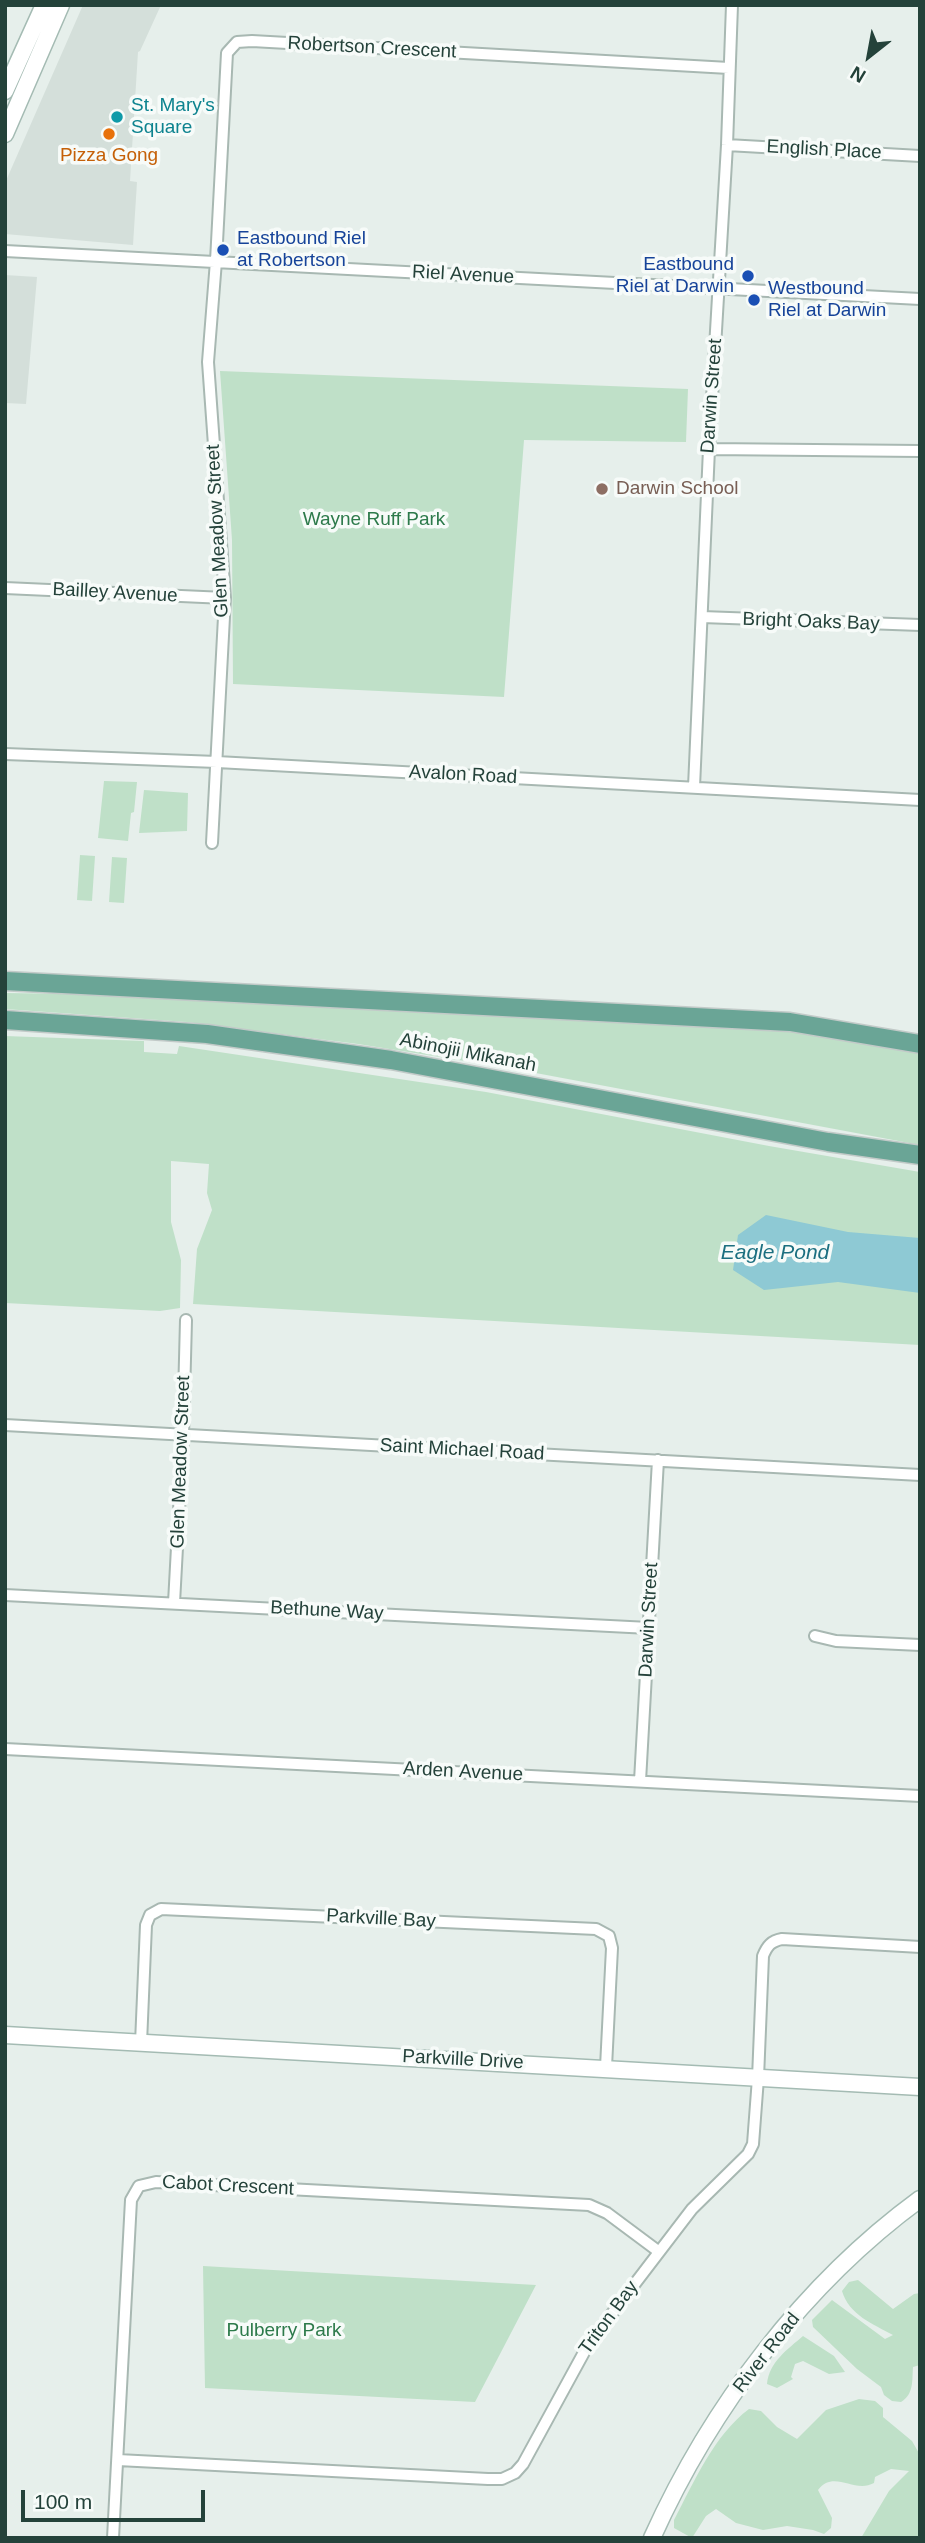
<!DOCTYPE html>
<style>
body{margin:0}
#map{position:relative;width:925px;height:2543px;overflow:hidden;background:#e6efeb;font-family:Arial,sans-serif}
canvas{display:block}
.frame{position:absolute;inset:0;border:7px solid #24423a;pointer-events:none}
.north{position:absolute;left:834px;top:21px;width:70px;height:70px;-webkit-text-stroke:5px #f7fbf9;paint-order:stroke;rotate:211deg;font-size:19px;font-weight:700;line-height:28px;text-align:center;color:#24423a}
.north::after{content:'';display:block;margin:auto;width:24px;height:32px;background:#24423a;clip-path:polygon(50% 0,100% 100%,50% 72%,0 100%)}
.scale{position:absolute;left:21px;top:2490px;width:184px;height:32px;box-sizing:border-box;border:4px solid #24423a;border-top:0;padding-left:9px;font-size:21px;line-height:24px;white-space:nowrap;color:#24423a;-webkit-text-stroke:5px #f7fbf9;paint-order:stroke}
</style>
<div id="map">
<canvas width="925" height="2543"></canvas>
<div class="frame"></div>
<div class="north">N</div>
<div class="scale">100 m</div>
</div>
<script>
const ctx = document.querySelector('canvas').getContext('2d');
ctx.lineJoin = 'round';
function fill(path, color) {
  ctx.fillStyle = color;
  ctx.fill(path, 'evenodd');
}
function strokePath(path, color, width, dash) {
  ctx.strokeStyle = color;
  ctx.lineWidth = width;
  ctx.lineCap = dash ? 'butt' : 'round';
  ctx.setLineDash(dash || []);
  ctx.stroke(path);
}
function drawText(font, color, halo, rows, align = 'center') {
  ctx.font = font + ' Arial,sans-serif';
  ctx.lineWidth = 7;
  ctx.setLineDash([]);
  ctx.textBaseline = 'middle';
  ctx.strokeStyle = halo;
  ctx.fillStyle = color;
  for (const [text, x, y, turn = 0] of rows) {
    ctx.save();
    ctx.translate(x, y);
    ctx.rotate((+turn || 0) * Math.PI / 180);
    ctx.textAlign = isNaN(turn) ? turn : align;
    if (halo) ctx.strokeText(text, 0, 0);
    ctx.fillText(text, 0, 0);
    ctx.restore();
  }
}
const built = new Path2D(`
 M83 5H161L140 51 138 52 130 181 137 182 133 245 5 234V183Z
 M5 275 37 277 26 404 5 403Z`);
const green = new Path2D(`
 M220 371 688 389 686 442 524 440 504 697 233 684 232 540Z
 M104 781 137 782 134 812 131 813 128 841 98 838Z
 M144 790 188 793 187 831 139 833Z
 M80 855 95 856 92 901 77 900Z
 M112 857 127 858 124 903 109 902Z
 M5 993 142 995 787 1028 920 1048V1145L509 1068 358 1044 187 1022 5 1009Z
 M5 1036 144 1041V1052L177 1054 179 1046 486 1092 769 1146 920 1172V1345L193 1304 197 1249 212 1210 207 1193 209 1164 171 1161V1222L181 1260 180 1308 160 1311 5 1303Z
 M203 2266 536 2285 475 2402 205 2388Z
 M858 2280 893 2309 914 2294 920 2293V2365L913 2367C912 2381 914 2394 901 2402L892 2401 884 2395 881 2387 857 2369 813 2327 812 2320 832 2300 885 2339 893 2335C873 2324 849 2315 842 2291L849 2282Z
 M803 2336 834 2356 845 2372 829 2374 803 2361 795 2364 791 2377 793 2379 777 2388 767 2384C769 2362 788 2349 803 2336Z
 M859 2399 875 2401 883 2408V2417L912 2441 920 2455V2538H861L889 2491 909 2471 891 2469 875 2477 874 2483C854 2494 834 2469 818 2490L832 2518 831 2528 824 2534 813 2530 787 2526 763 2530 736 2523 716 2509 706 2516 692 2538 674 2528V2520C694 2482 714 2435 749 2409L761 2411 777 2427 797 2439 826 2410Z`);
const water = new Path2D(`
 M766 1215 848 1232 920 1238V1293L838 1282 764 1290 733 1270 738 1235Z`);
const street = new Path2D(`
 M727 145 920 156
 M5 251 920 299
 M709 449 920 451
 M5 588 225 598
 M702 617 920 625
 M5 754 217 762 920 800
 M694 787 709 449 727 145 732 5
 M212 843 225 598 208 362 216 261 227 53 237 42 252 41 729 68
 M5 1425 920 1475
 M5 1595 649 1628
 M174 1603 183 1436 186 1320
 M815 1636 836 1641 920 1645
 M5 1749 920 1796
 M640 1781 658 1460
 M141 2043 146 1925 150 1915 161 1909 596 1929 609 1936 612 1948 606 2067
 M118 2460 488 2479H502L515 2473 523 2464 588 2345 692 2209 748 2154 753 2144 758 2078 763 1956C767 1946 771 1941 782 1939L920 1947
 M113 2538 131 2200 139 2186 156 2182 589 2205 607 2213 658 2251`);
const secondary = new Path2D(`
 M5 91 44 5
 M5 134 61 5
 M5 2035 920 2087
 M652 2538C711 2407 804 2284 920 2199`);
const primary = new Path2D(`
 M5 981 790 1022 920 1044
 M5 1020 207 1034 391 1060 828 1142 920 1155`);
const markers = [
 [117,117,7,"#0f9aa8"],
 [109,134,7,"#e8710a"],
 [223,250,7,"#1a4fb4"],
 [748,276,7,"#1a4fb4"],
 [754,300,7,"#1a4fb4"],
 [602,489,7,"#8d6e63"]
];
const streetNames = [
 ["Robertson Crescent",372,48,3],
 ["English Place",824,150,3],
 ["Riel Avenue",463,275,3],
 ["Darwin Street",712,396,-86],
 ["Glen Meadow Street",218,531,-93],
 ["Bailley Avenue",115,593,3],
 ["Bright Oaks Bay",811,622,2],
 ["Avalon Road",463,775,3],
 ["Abinojii Mikanah",468,1053,11],
 ["Saint Michael Road",462,1450,3],
 ["Glen Meadow Street",181,1462,-88],
 ["Bethune Way",327,1611,3],
 ["Darwin Street",649,1620,-87],
 ["Arden Avenue",463,1772,3],
 ["Parkville Bay",381,1919,3],
 ["Parkville Drive",463,2060,3],
 ["Cabot Crescent",228,2186,3],
 ["Triton Bay",609,2318,-54],
 ["River Road",767,2353,-52]
];
const cultureNames = [
 ["St. Mary's",131,106],
 ["Square",131,128]
];
const foodNames = [
 ["Pizza Gong",109,156]
];
const transitNames = [
 ["Eastbound Riel",237,239],
 ["at Robertson",237,261],
 ["Eastbound",734,265,"right"],
 ["Riel at Darwin",734,287,"right"],
 ["Westbound",768,289],
 ["Riel at Darwin",768,311]
];
const educationNames = [
 ["Darwin School",616,489]
];
const parkNames = [
 ["Wayne Ruff Park",374,520],
 ["Pulberry Park",284,2331]
];
const waterNames = [
 ["Eagle Pond",775,1253]
];
fill(built, '#d4dfda');
fill(green, '#bfe0c8');
fill(water, '#8ec9d4');
strokePath(street, '#a8b8b2', 14);
strokePath(secondary, '#a4bbb3', 19);
strokePath(primary, '#c2cac8', 21);
strokePath(street, '#fff', 10);
strokePath(secondary, '#fff', 16);
strokePath(primary, '#6aa596', 18);
for (const [x, y, r, color] of markers) {
  const dot = new Path2D();
  dot.arc(x, y, r, 0, 2 * Math.PI);
  ctx.fillStyle = color;
  ctx.fill(dot);
  strokePath(dot, '#f7fbf9', 2.5);
}
drawText('19px', '#24423a', '#f7fbf9', streetNames);
drawText('19px', '#0d838f', '#f7fbf9', cultureNames, 'left');
drawText('19px', '#c56008', '#f7fbf9', foodNames);
drawText('19px', '#164399', '#f7fbf9', transitNames, 'left');
drawText('19px', '#785e54', '#f7fbf9', educationNames, 'left');
drawText('19px', '#2d7a4b', '#f7fbf9', parkNames);
drawText('italic 21px', '#1c6f80', '#f7fbf9', waterNames);
</script>
